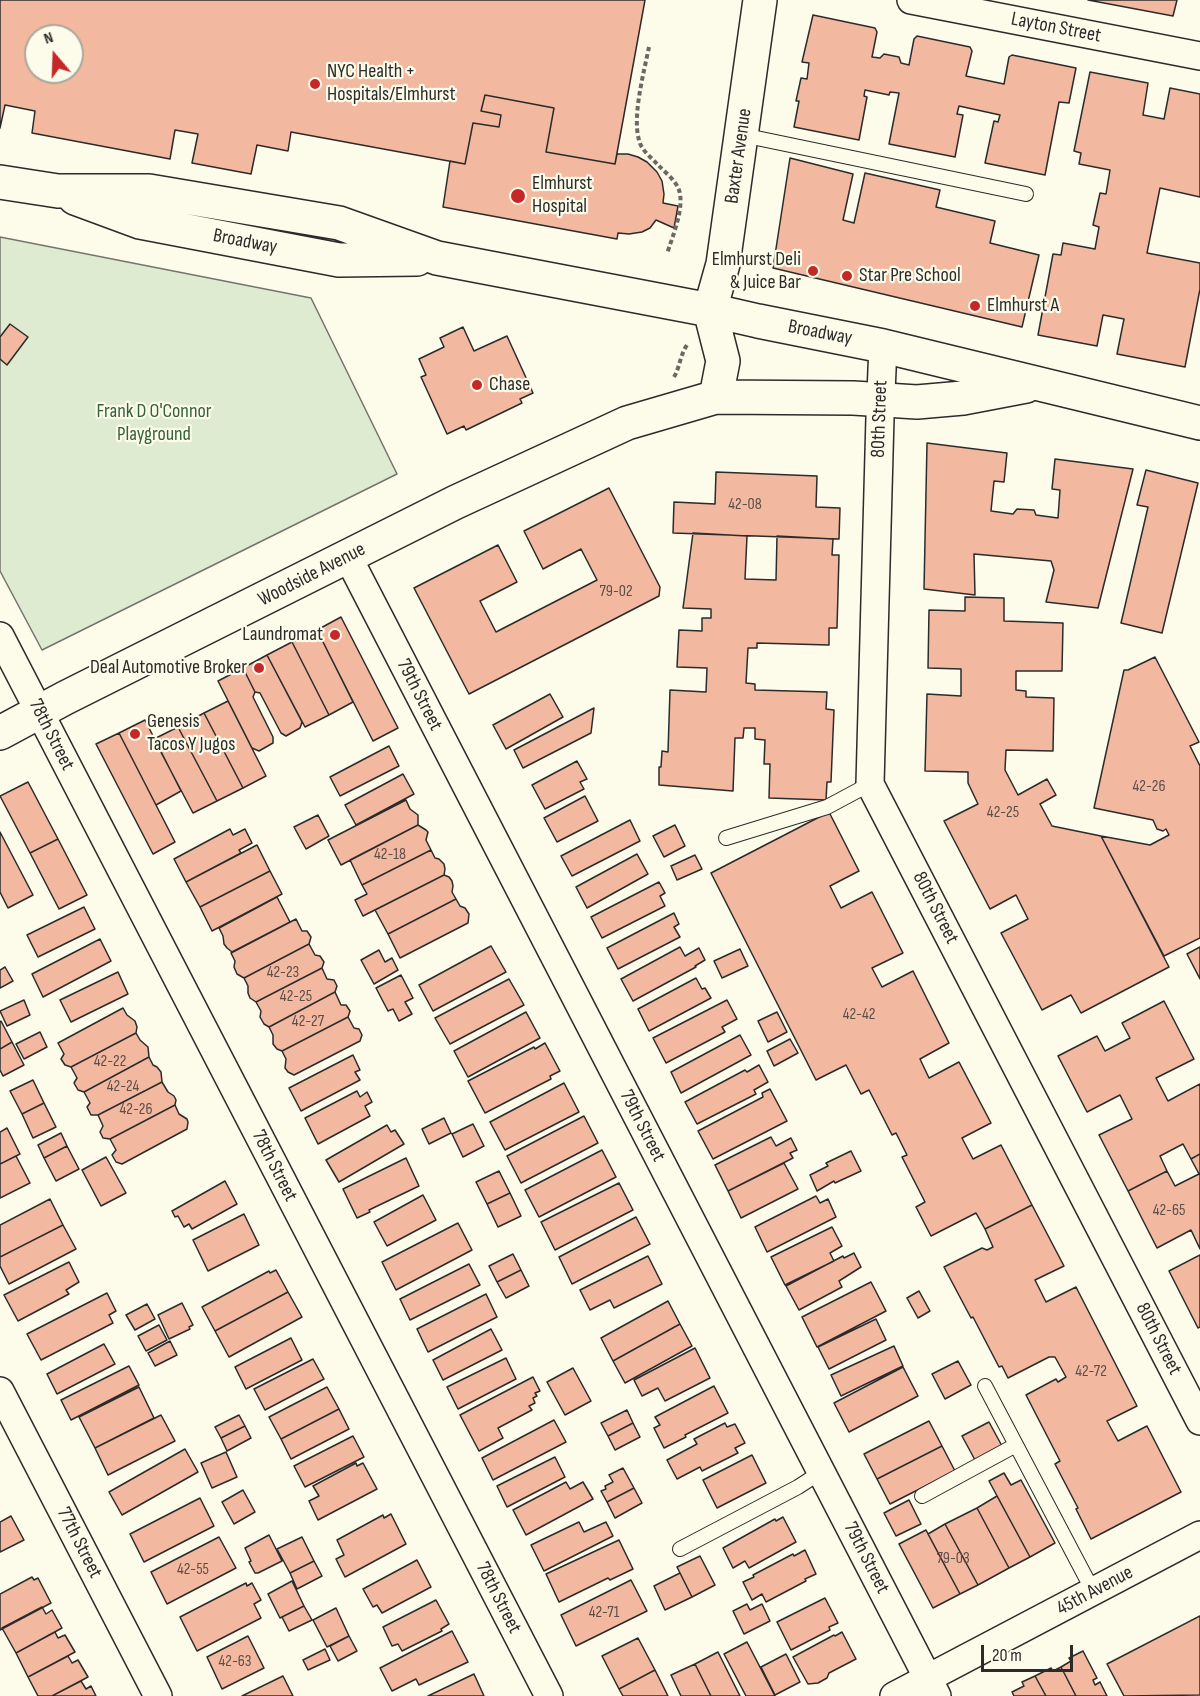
<!DOCTYPE html>
<style>
body{margin:0}
#map{position:relative;width:1200px;height:1696px;overflow:hidden;background:#fdfbea;font-family:"Sofia Sans Condensed",sans-serif}
canvas{display:block}
.north{position:absolute;left:24px;top:24px;width:60px;height:60px;box-sizing:border-box;background:#fdfbea;border:2px solid #a9a89e;border-radius:50%;rotate:341deg;font-size:16px;font-weight:700;line-height:24px;text-align:center;color:#2b2b2b}
.north::after{content:'';display:block;margin:auto;width:21px;height:27px;background:#c62828;clip-path:polygon(50% 0,100% 100%,50% 72%,0 100%)}
.scale{position:absolute;left:981px;top:1645px;width:92px;height:27px;box-sizing:border-box;border:3px solid #2b2b2b;border-top:0;padding-left:8px;font-size:18px;line-height:21px;white-space:nowrap;color:#2b2b2b;-webkit-text-stroke:4px #fdfbea;paint-order:stroke}
</style>
<div id="map">
<canvas width="1200" height="1696"></canvas>
<div class="north">N</div>
<div class="scale">20 m</div>
</div>
<script>
const ctx = document.querySelector('canvas').getContext('2d');
ctx.lineJoin = 'round';
function fill(path, color) {
  ctx.fillStyle = color;
  ctx.fill(path, 'evenodd');
}
function strokePath(path, color, width, dash) {
  ctx.strokeStyle = color;
  ctx.lineWidth = width;
  ctx.lineCap = dash ? 'butt' : 'round';
  ctx.setLineDash(dash || []);
  ctx.stroke(path);
}
function drawText(font, color, halo, rows, align = 'center') {
  ctx.font = font + ' "Sofia Sans Condensed",sans-serif';
  ctx.lineWidth = 4.5;
  ctx.setLineDash([]);
  ctx.textBaseline = 'middle';
  ctx.strokeStyle = halo;
  ctx.fillStyle = color;
  for (const [text, x, y, turn = 0] of rows) {
    ctx.save();
    ctx.translate(x, y);
    ctx.rotate((+turn || 0) * Math.PI / 180);
    ctx.textAlign = isNaN(turn) ? turn : align;
    if (halo) ctx.strokeText(text, 0, 0);
    ctx.fillText(text, 0, 0);
    ctx.restore();
  }
}
const green = new Path2D(`
 M0 237 311 298 397 474 42 650 0 571Z`);
const building = new Path2D(`
 M0 0H645L615 164 546 152 554 108 485 95 481 111 501 115 499 127 473 123 465 164 291 132 288 151 257 145 251 174 192 163 198 134 175 130 170 159 32 133 35 111 5 105 0 128ZM36 36H72V72H36Z
 M1088 0H1177L1173 16Z
 M813 15 875 28 877 32 872 57 880 58 884 54 899 57 901 63 909 65 914 39 917 36 970 47 972 51 966 76 1004 84 1009 57 1012 55 1076 68 1069 103 1059 102 1045 175 985 163 994 121 998 122 1000 115 959 106 957 114 963 115 955 157 889 144 899 93 890 92 889 95 865 90 864 96 867 97 859 140 794 127 799 101H796L801 78 807 79 809 63 802 62Z
 M1090 72 1148 83 1143 115 1164 119 1170 88 1200 94V197L1160 188 1147 253 1200 263V289L1185 367 1117 354 1124 319 1103 315 1097 346 1038 335 1053 254 1061 255 1063 243 1095 249 1099 227 1093 225 1100 193 1106 194 1110 170 1079 164 1081 153 1074 151Z
 M485 95 554 108 546 152 615 164 617 154H628L638 157 647 162 657 172 662 181 664 194 663 203 678 206 674 228 656 220 650 228 642 232 629 234 618 233 617 239 443 207 450 161 465 164 473 123 499 127 501 115 481 111Z
 M790 158 853 174 843 220 854 223 865 173 940 190 936 207 995 221 990 243 1039 255 1022 327 773 268Z
 M10 324 28 337 7 365 0 359V337Z
 M463 327 474 351 507 336 533 393 520 399 522 403 466 430 464 426 447 434 421 377 426 375 419 359 444 347 440 338Z
 M927 443 1007 453 1004 482 994 481 991 511 1013 514 1017 509 1034 510 1036 515 1058 518 1060 490 1052 489 1055 459 1133 469 1098 608 1046 602 1054 570 1051 561 974 554 975 595 924 589Z
 M1146 470 1198 483 1162 633 1121 623 1148 507 1137 505Z
 M716 472 817 476 816 507 840 508 839 539 673 533 674 502 715 504Z
 M609 488 660 587 659 596 469 694 414 588 498 545 517 582 480 601 496 632 597 580 581 549 543 569 524 531Z
 M693 533 747 536 745 579 776 580 777 536 833 539 832 555H839L837 628H829V645L757 643V648H748L746 683 755 684V690L827 692 826 709 834 710 831 782H827L826 800 769 798 770 764H764L765 740 755 739V728H744L743 738H735L733 791 659 785V767H661L662 751 668 752 670 690 706 692 707 668 677 667 679 630 702 631V618H711V609L683 608Z
 M965 597 1004 598V621L1063 623 1062 671H1016V690L1026 691V697L1054 698 1053 751 1006 750 1005 770 1018 795 1047 779 1056 795 1040 804 1052 826 1101 836 1169 967 1081 1013 1071 995 1042 1010 1001 933 1028 919 1016 895 990 909 944 821 978 804 968 783V772L925 771 927 694 961 696V669L928 668 929 610 965 611Z
 M341 617 398 728 373 741 317 630Z
 M317 630 353 702 329 715 292 642Z
 M292 642 329 715 305 727 267 655Z
 M267 655 302 722 300 728 286 736 281 733 260 693 255 692 243 668Z
 M1155 657 1199 742 1190 746 1200 766V938L1164 956 1101 836 1150 845 1169 835 1166 829 1163 831 1157 829 1153 820 1094 808 1124 670H1128Z
 M243 668 255 692 253 697 273 737V743L259 751 252 748 218 681Z
 M550 694 563 717 506 749 493 725Z
 M228 701 266 776 243 788 204 713Z
 M594 708 591 733 523 768 514 750Z
 M204 713 243 788 217 801 178 727Z
 M145 720 181 791 156 805 119 733Z
 M178 727 217 801 193 813 154 739Z
 M119 733 175 842 153 854 96 744Z
 M389 746 399 766 340 796 330 777Z
 M577 761 587 779 580 782 584 789 545 809 532 785Z
 M403 774 414 794 356 825 345 805Z
 M28 782 58 839 30 853 0 796Z
 M585 796 598 821 557 842 544 818Z
 M406 800 410 809 418 815V825L341 865 328 840Z
 M829 812 859 871 830 886 841 908 872 892 903 953 872 968 882 987 913 971 949 1043 920 1059 929 1078 959 1062 991 1123 962 1138 973 1159 1001 1145 1032 1205 985 1229 976 1213 931 1236 916 1207 925 1202 902 1157 907 1155 896 1133 892 1135 869 1090 861 1094 846 1065 816 1080 711 873Z
 M318 815 329 836 306 849 294 827Z
 M630 820 640 841 572 876 561 856Z
 M418 825 426 830 428 832 426 840 431 850 362 885 350 860Z
 M675 825 685 846 664 857 653 836Z
 M230 829 233 835 245 829 252 843 239 850 241 853 186 882 174 859Z
 M0 832 33 895 8 908 0 892Z
 M58 839 87 895 59 909 30 853Z
 M257 845 270 871 200 907 186 882Z
 M431 850 435 858 439 859 444 864 445 869 444 875 363 916 355 900 367 894 362 885Z
 M637 854 648 874 587 908 576 887Z
 M695 855 702 869 677 880 671 866Z
 M270 871 282 894 212 931 200 907Z
 M444 875 449 877 452 881 453 886 452 892 456 899 388 934 375 910Z
 M659 882 665 893 660 896 665 906 602 938 591 917Z
 M277 897 290 922 232 952 227 948 224 944 223 936 219 928Z
 M456 899 460 906 465 908 469 914 468 923 400 958 388 934Z
 M84 907 95 929 38 957 27 935Z
 M674 913 679 924 674 927 680 937 618 969 607 948Z
 M296 919 302 931H307L311 937 309 944 244 978 237 974 234 967 235 961 231 953Z
 M100 939 111 961 43 997 32 974Z
 M309 944 315 955 320 956 324 962 322 968 256 1002 250 998 248 993V986L244 978Z
 M491 946 506 972 433 1011 419 985Z
 M680 947 685 956 699 948 705 960 695 966 696 967 633 1001 621 979Z
 M1200 947V979L1187 954Z
 M740 949 748 966 722 978 714 961Z
 M379 950 385 962 392 958 398 970 374 984 361 960Z
 M5 967 13 981 0 988V970Z
 M322 968 327 979 334 980 337 986 335 992 269 1027 264 1024 260 1017 261 1011 256 1002Z
 M118 972 128 994 71 1022 60 1000Z
 M401 975 413 998 405 1002 412 1014 399 1021 393 1009 388 1011 376 988Z
 M696 978 702 989 705 988 711 998 649 1031 638 1009Z
 M509 979 524 1005 450 1044 435 1018Z
 M335 992 341 1005H346L350 1011 348 1017 282 1051 277 1049 273 1044V1035L269 1027Z
 M24 1000 30 1015 7 1026 0 1011Z
 M727 1000 737 1019 722 1027 725 1032 666 1063 653 1038Z
 M1164 1001 1194 1059 1156 1078 1168 1101 1200 1084V1154L1191 1159 1183 1144 1160 1156 1167 1171 1128 1191 1099 1135 1132 1119 1120 1095 1087 1112 1058 1056 1097 1036 1105 1051 1130 1038 1122 1023Z
 M123 1008 127 1015 135 1021 137 1027 136 1033 71 1067 65 1065 61 1059 64 1054 58 1043Z
 M526 1012 540 1038 468 1077 454 1051Z
 M777 1012 787 1032 768 1042 758 1021Z
 M348 1017 354 1028 359 1029 362 1035 360 1041 294 1075 288 1072 285 1068 286 1059 282 1051Z
 M1 1021 12 1042 0 1049V1022Z
 M40 1032 47 1047 24 1059 16 1044Z
 M136 1033 140 1040 148 1047 149 1057 84 1092 78 1090 74 1083 77 1078 71 1067Z
 M740 1035 751 1055 681 1093 671 1072Z
 M790 1039 798 1053 774 1066 767 1051Z
 M12 1042 24 1065 3 1076 0 1070V1049Z
 M545 1043 560 1071 550 1076 551 1079 485 1113 468 1081 534 1047 535 1049Z
 M353 1055 360 1070 355 1072 360 1080 301 1111 289 1088Z
 M149 1057 153 1065 157 1067 161 1072 162 1082 98 1115H91L87 1107 90 1103 84 1092Z
 M759 1065 768 1082 754 1090 756 1094 697 1124 685 1102 745 1070 747 1072Z
 M33 1080 44 1103 22 1114 10 1091Z
 M162 1082 168 1092 174 1096 176 1100 175 1105 110 1139 103 1138 100 1132 103 1126 98 1115Z
 M564 1083 579 1112 505 1150 490 1122Z
 M770 1089 787 1121 713 1159 698 1131 763 1097 762 1093Z
 M357 1091 360 1097 367 1092 372 1102 365 1106 370 1116 318 1144 305 1118Z
 M44 1103 56 1127 33 1138 22 1114Z
 M175 1105 179 1114 187 1119 188 1122 187 1129 122 1164 116 1162 112 1155 116 1150 110 1139Z
 M584 1116 598 1143 521 1183 507 1156Z
 M444 1118 451 1133 429 1144 422 1129Z
 M473 1124 484 1146 463 1157 452 1134Z
 M387 1125 391 1132 395 1130 404 1144 339 1182 326 1160Z
 M7 1128 20 1154 0 1164V1132Z
 M61 1133 67 1146 44 1158 38 1145Z
 M771 1137 776 1146 791 1138 797 1150 790 1153 793 1158 728 1191 715 1165Z
 M67 1146 79 1169 56 1181 44 1158Z
 M602 1150 616 1177 539 1217 525 1190Z
 M851 1151 861 1171 835 1183 834 1181 817 1191 810 1175 828 1166 826 1163Z
 M1200 1154V1249L1191 1230 1157 1248 1128 1191 1167 1171 1175 1186 1199 1174 1191 1159Z
 M16 1156 30 1183 0 1198V1164Z
 M106 1157 126 1193 101 1206 82 1170Z
 M406 1158 419 1186 369 1210 370 1212 357 1218 343 1189Z
 M784 1163 798 1189 741 1218 728 1191Z
 M499 1171 510 1193 487 1204 476 1182Z
 M225 1181 237 1204 192 1229 189 1224 184 1227 178 1216 175 1217 172 1211Z
 M619 1183 633 1210 555 1250 541 1222Z
 M510 1193 521 1216 498 1227 487 1204Z
 M423 1195 436 1220 387 1246 374 1222Z
 M816 1196 820 1203 828 1199 836 1217 767 1252 755 1227Z
 M50 1199 63 1225 0 1257V1225Z
 M1032 1205 1064 1266 1035 1280 1046 1302 1076 1287 1137 1406 1107 1421 1118 1441 1147 1426 1181 1492 1091 1539 1076 1509 1078 1508 1055 1464 1060 1461 1026 1395 1056 1379 1058 1382 1066 1377 1055 1357H1049L1008 1378 1002 1366 999 1367 973 1317 971 1318 944 1267 982 1248 987 1250 993 1247 985 1229Z
 M244 1214 259 1245 208 1271 193 1240Z
 M636 1217 650 1244 572 1284 559 1257Z
 M458 1223 472 1250 396 1290 382 1262Z
 M63 1225 76 1249 9 1284 0 1266V1257Z
 M832 1227 842 1246 830 1253 834 1261 785 1285 771 1257Z
 M854 1253 861 1267 839 1281 842 1287 799 1310 786 1286 843 1256 844 1258Z
 M513 1254 521 1270 497 1282 489 1266Z
 M1200 1255V1327L1198 1328 1169 1271Z
 M648 1256 662 1284 614 1308 610 1300 590 1310 580 1290Z
 M69 1262 79 1282 66 1290 69 1294 18 1321 4 1295Z
 M469 1264 480 1285 410 1320 400 1299Z
 M276 1270 288 1292 215 1331 202 1307 269 1271 270 1273Z
 M521 1270 529 1286 506 1298 497 1282Z
 M871 1282 886 1311 817 1347 802 1317Z
 M919 1291 930 1311 918 1318 907 1298Z
 M288 1292 302 1317 229 1357 215 1331Z
 M107 1293 116 1311 109 1315 113 1323 41 1360 27 1334Z
 M486 1294 497 1317 428 1352 417 1329Z
 M668 1301 680 1324 613 1361 601 1338Z
 M182 1303 193 1325 189 1327 190 1329 169 1339 158 1315Z
 M147 1304 155 1319 135 1330 126 1315Z
 M876 1319 886 1340 829 1369 818 1347Z
 M680 1324 692 1346 625 1383 613 1361Z
 M159 1325 167 1340 146 1351 138 1336Z
 M491 1329 502 1350 443 1380 433 1360Z
 M291 1338 302 1360 246 1389 235 1367Z
 M170 1341 177 1355 155 1366 148 1353Z
 M104 1344 115 1364 57 1394 47 1374Z
 M894 1346 903 1366 841 1396 831 1375Z
 M695 1348 710 1378 665 1401 658 1388 642 1396 634 1380Z
 M506 1358 516 1379 458 1409 447 1387Z
 M313 1359 324 1379 265 1410 254 1389Z
 M958 1361 971 1385 945 1399 932 1374Z
 M129 1366 139 1385 71 1420 61 1400Z
 M903 1367 918 1396 849 1432 834 1403Z
 M573 1368 591 1401 565 1415 547 1382Z
 M533 1377 540 1391 535 1393 537 1396 533 1398 535 1403 529 1406 532 1410 498 1428 503 1438 479 1451 460 1415Z
 M714 1386 728 1413 685 1435 686 1437 664 1448 654 1428 660 1425 655 1417Z
 M139 1387 154 1418 95 1448 79 1417Z
 M327 1387 339 1409 281 1439 269 1417Z
 M339 1409 349 1429 291 1459 281 1439Z
 M627 1410 633 1423 608 1436 601 1423Z
 M161 1415 175 1441 108 1475 95 1448Z
 M239 1415 245 1426 221 1438 215 1427Z
 M554 1420 566 1442 493 1480 482 1458Z
 M929 1421 942 1446 877 1479 864 1454Z
 M989 1422 1002 1446 975 1460 962 1436Z
 M633 1423 640 1437 615 1450 608 1436Z
 M725 1423 727 1427 735 1424 745 1443 735 1448 738 1453 702 1471 700 1467 677 1479 667 1460 697 1444 694 1439Z
 M245 1426 251 1438 227 1451 221 1438Z
 M353 1436 364 1457 305 1487 294 1466Z
 M942 1446 955 1471 890 1504 877 1479Z
 M185 1449 198 1472 122 1515 109 1492Z
 M226 1452 237 1477 212 1488 201 1463Z
 M752 1455 766 1483 717 1508 703 1480Z
 M555 1457 565 1477 507 1507 497 1486Z
 M356 1463 357 1466 363 1463 377 1489 318 1520 309 1501 319 1496 313 1486Z
 M623 1468 634 1488 607 1502 601 1491 606 1489 605 1486 613 1482 609 1475Z
 M1004 1473 1011 1485 1021 1480 1055 1543 1030 1557 989 1481Z
 M566 1482 570 1489 583 1482 593 1499 526 1535 513 1510Z
 M634 1488 642 1503 615 1518 607 1502Z
 M243 1490 255 1512 234 1524 222 1502Z
 M997 1496 1030 1557 1009 1568 977 1508Z
 M200 1498 214 1526 144 1562 130 1534Z
 M909 1500 921 1524 896 1536 884 1513Z
 M977 1508 1009 1568 978 1585 945 1524Z
 M391 1514 406 1544 345 1577 336 1559 344 1555 337 1540 383 1515 384 1518Z
 M11 1516 24 1540 0 1552V1522Z
 M783 1517 796 1542 749 1568 745 1561 733 1568 723 1548 775 1519 776 1521Z
 M579 1522 584 1532 606 1522 613 1536 544 1571 531 1545Z
 M945 1524 978 1585 960 1594 928 1534Z
 M926 1530 960 1594 933 1608 899 1544Z
 M269 1535 282 1561 258 1573H255L249 1562 251 1561 245 1548Z
 M219 1537 236 1568 167 1604 151 1572Z
 M302 1537 314 1561 290 1573 277 1549Z
 M619 1540 633 1569 610 1580 608 1578 559 1602 546 1574Z
 M805 1550 816 1574 805 1579 806 1581 766 1602 762 1594 752 1600 743 1582 754 1577 753 1575 793 1554 794 1556Z
 M700 1556 715 1585 692 1597 677 1567Z
 M417 1560 431 1587 382 1613 377 1605 373 1607 363 1589Z
 M314 1561 322 1576 297 1589 290 1573Z
 M680 1573 692 1597 665 1610 654 1586Z
 M32 1577 34 1580 38 1578 51 1603 0 1630V1594Z
 M631 1580 647 1611 576 1646 561 1615Z
 M292 1581 304 1606 280 1618 268 1594Z
 M246 1583 247 1586 252 1583 261 1600 254 1604 261 1618 197 1651 180 1617Z
 M825 1598 838 1623 829 1627 830 1630 791 1650 777 1622Z
 M436 1600 449 1624 441 1629 442 1631 402 1651 398 1644 392 1646 383 1627Z
 M747 1604 750 1610 762 1604 770 1621 744 1634 733 1611Z
 M304 1606 312 1620 289 1631 282 1617Z
 M42 1607 46 1614 52 1610 62 1628 16 1653 2 1628Z
 M336 1608 349 1636 327 1647 313 1620Z
 M1200 1616V1695L1124 1696 1107 1664Z
 M452 1631 468 1662 419 1685 416 1679 392 1691 380 1668Z
 M55 1632 58 1638 65 1635 75 1652 28 1677 16 1653Z
 M842 1632 856 1659 829 1673 827 1678 818 1683 808 1684 793 1657 834 1635 835 1636Z
 M248 1636 264 1668 222 1689 207 1657Z
 M349 1636 357 1651 338 1661 330 1646Z
 M638 1638 655 1670 619 1689 602 1656Z
 M747 1642 775 1696H746L724 1654Z
 M325 1649 330 1660 308 1670 303 1660Z
 M1083 1651 1097 1678 1093 1680 1095 1685 1100 1682 1107 1696H1076L1061 1667 1071 1661 1069 1658Z
 M718 1652 740 1696H711L695 1664Z
 M786 1654 800 1682 775 1695 761 1667Z
 M68 1656 72 1663 78 1660 88 1677 52 1696H38L28 1677Z
 M695 1664 711 1696H681L671 1675Z
 M1061 1667 1076 1696H1046L1035 1676 1051 1668 1053 1671Z
 M655 1670 668 1696H623L619 1689Z
 M474 1674 484 1696H428Z
 M283 1676 293 1696H242Z
 M1035 1676 1046 1696H1014L1012 1692 1024 1686 1022 1682Z
 M81 1681 86 1689 91 1686 96 1696H52Z`);
const path = new Path2D(`
 M649 47C644 72 632 116 639 140 641 150 651 157 658 165 665 172 676 181 679 190 685 208 672 237 667 254
 M674 377C680 367 680 355 687 345`);
const lane = new Path2D(`
 M742 135 1026 194
 M726 838 827 807 870 784
 M985 1386 1093 1591
 M922 1496 1016 1445
 M680 1549 798 1487 821 1472`);
const street = new Path2D(`
 M911 0 1200 56
 M883 346 880 417 870 784 1200 1421
 M348 557 937 1696
 M0 636 549 1696
 M0 1391 158 1696
 M894 1696 1200 1535`);
const secondary = new Path2D(`
 M0 182 58 191H149L339 223 437 258 710 310 758 321 883 346 1200 423
 M75 198 140 222 339 260 417 259
 M716 397 723 361 710 310 723 264 760 0
 M0 733 65 698 456 502 627 423 716 397 853 398 917 402 963 398 1026 386`);
const markers = [
 [315,84,6,"#c62828"],
 [518,196,8,"#c62828"],
 [813,271,6,"#c62828"],
 [847,276,6,"#c62828"],
 [975,306,6,"#c62828"],
 [477,385,6,"#c62828"],
 [335,635,6,"#c62828"],
 [259,668,6,"#c62828"],
 [135,734,6,"#c62828"]
];
const numberNames = [
 ["42-08",745,505],
 ["79-02",616,592],
 ["42-26",1149,787],
 ["42-25",1003,813],
 ["42-18",390,855],
 ["42-23",283,973],
 ["42-25",296,997],
 ["42-42",859,1015],
 ["42-27",308,1022],
 ["42-22",110,1062],
 ["42-24",123,1087],
 ["42-26",136,1110],
 ["42-65",1169,1211],
 ["42-72",1091,1372],
 ["79-03",953,1559],
 ["42-55",193,1570],
 ["42-71",604,1613],
 ["42-63",235,1662]
];
const streetNames = [
 ["Layton Street",1056,28,11],
 ["Baxter Avenue",739,156,-82],
 ["Broadway",245,242,11],
 ["Broadway",820,333,11],
 ["80th Street",880,419,-88],
 ["Woodside Avenue",312,575,-27],
 ["79th Street",419,695,63],
 ["78th Street",51,735,63],
 ["80th Street",935,908,63],
 ["79th Street",642,1126,63],
 ["78th Street",274,1166,63],
 ["80th Street",1158,1339,63],
 ["77th Street",79,1543,63],
 ["79th Street",866,1558,63],
 ["45th Avenue",1095,1591,-28],
 ["78th Street",498,1598,63]
];
const poiNames = [
 ["NYC Health +",327,72],
 ["Hospitals/Elmhurst",327,95],
 ["Elmhurst",532,184],
 ["Hospital",532,207],
 ["Elmhurst Deli",801,260,"right"],
 ["& Juice Bar",801,283,"right"],
 ["Star Pre School",859,276],
 ["Elmhurst A",987,306],
 ["Chase",489,385],
 ["Laundromat",323,635,"right"],
 ["Deal Automotive Broker",247,668,"right"],
 ["Genesis",147,722],
 ["Tacos Y Jugos",147,745]
];
const parkNames = [
 ["Frank D O'Connor",154,412],
 ["Playground",154,435]
];
fill(green, '#deebd1');
strokePath(green, '#74746e', 1.5);
fill(building, '#f2b8a0');
strokePath(building, '#2b2b2b', 1.5);
strokePath(lane, '#2b2b2b', 16);
strokePath(street, '#2b2b2b', 30);
strokePath(secondary, '#2b2b2b', 36);
strokePath(path, '#6a6964', 4, [4.5, 3]);
strokePath(lane, '#fdfbea', 14);
strokePath(street, '#fdfbea', 27);
strokePath(secondary, '#fdfbea', 33);
for (const [x, y, r, color] of markers) {
  const dot = new Path2D();
  dot.arc(x, y, r, 0, 2 * Math.PI);
  ctx.fillStyle = color;
  ctx.fill(dot);
  strokePath(dot, '#fdfbea', 2);
}
drawText('16px', '#5d4e48', null, numberNames);
drawText('20px', '#2b2b2b', '#fdfbea', streetNames);
drawText('20px', '#2b2b2b', '#fdfbea', poiNames, 'left');
drawText('20px', '#34623c', '#fdfbea', parkNames);
</script>
